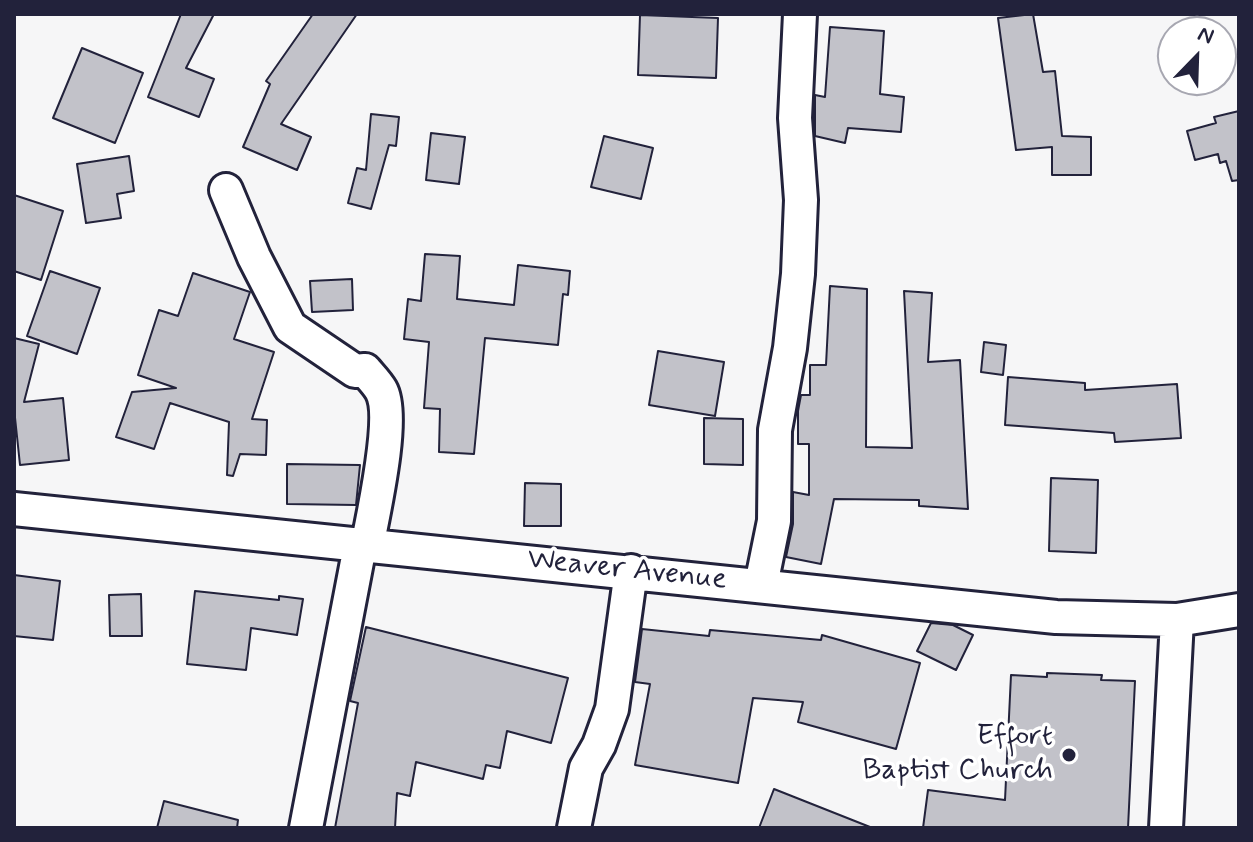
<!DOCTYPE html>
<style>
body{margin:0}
#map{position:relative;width:1253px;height:842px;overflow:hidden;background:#f6f6f7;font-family:Mynerve,sans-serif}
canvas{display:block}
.frame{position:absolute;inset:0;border:16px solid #22223b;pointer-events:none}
.north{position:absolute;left:1157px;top:16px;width:80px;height:80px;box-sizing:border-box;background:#fff;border:2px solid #a7a7b1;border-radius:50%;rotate:23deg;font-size:22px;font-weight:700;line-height:32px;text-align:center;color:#22223b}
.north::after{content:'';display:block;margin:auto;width:28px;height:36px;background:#22223b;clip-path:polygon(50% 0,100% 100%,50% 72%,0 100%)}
</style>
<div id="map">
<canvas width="1253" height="842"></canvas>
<div class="frame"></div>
<div class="north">N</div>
</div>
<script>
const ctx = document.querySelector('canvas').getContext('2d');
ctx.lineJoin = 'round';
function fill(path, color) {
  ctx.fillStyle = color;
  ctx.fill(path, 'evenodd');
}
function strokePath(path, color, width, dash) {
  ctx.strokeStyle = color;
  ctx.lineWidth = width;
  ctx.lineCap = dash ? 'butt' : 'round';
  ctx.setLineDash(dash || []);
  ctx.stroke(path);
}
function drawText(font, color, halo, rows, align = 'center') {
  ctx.font = font + ' Mynerve,sans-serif';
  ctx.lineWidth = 7;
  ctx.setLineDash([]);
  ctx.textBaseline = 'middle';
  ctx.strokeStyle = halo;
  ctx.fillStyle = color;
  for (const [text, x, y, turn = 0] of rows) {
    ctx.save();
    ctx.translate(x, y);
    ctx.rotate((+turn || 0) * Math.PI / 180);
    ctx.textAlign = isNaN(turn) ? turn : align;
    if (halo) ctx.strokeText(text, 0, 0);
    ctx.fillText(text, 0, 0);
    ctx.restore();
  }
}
const building = new Path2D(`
 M181 14H214L186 68 214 79 199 117 148 97Z
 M313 14H357L281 124 311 137 297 170 243 147 270 84 266 81Z
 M1033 14 1043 72 1055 71 1062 136 1091 137V175H1052V147L1016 150 998 18Z
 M640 15 718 18 716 78 638 75Z
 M830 27 884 31 880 94 904 97 901 132 848 128 845 143 815 136V95L825 97Z
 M82 48 143 73 115 143 53 118Z
 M1239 111V180L1232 181 1226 161 1220 163 1218 154 1195 160 1187 131 1216 123 1214 117Z
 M371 114 399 117 396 146 389 145 371 209 348 203 357 168 366 170Z
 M431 133 465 137 459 184 426 180Z
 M604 136 653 148 641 199 591 187Z
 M129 156 134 191 117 194 121 218 86 223 77 164Z
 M14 195 63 211 41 280 14 271Z
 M425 254 460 256 457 299 514 305 518 265 570 271 568 295 563 294 558 345 485 338 474 454 439 452 440 409 424 408 429 342 404 339 408 299 421 301Z
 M50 271 100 288 77 354 27 336Z
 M193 273 250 292 234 339 274 352 252 419 267 420 266 455 240 454 233 476 227 475 229 422 170 403 154 449 116 437 132 392 176 388 138 375 159 310 178 316Z
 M352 279 353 310 312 312 310 281Z
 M830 286 867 289 866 447 912 448 904 291 932 293 928 362 960 360 968 509 919 506V500L834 499 821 564 786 557 793 524V492L809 495V444H798V411L801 395H810V365H826Z
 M14 338 39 344 24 402 63 398 69 460 20 465 14 408Z
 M984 342 1006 345 1003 375 981 372Z
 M658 351 724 362 715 416 649 405Z
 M1008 377 1085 383V390L1177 384 1181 438 1115 442 1114 433 1005 425Z
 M704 418 743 419V465L704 464Z
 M287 464 360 465 356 505 287 504Z
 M1051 478 1098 480 1096 553 1049 551Z
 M525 483 561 484V526H524Z
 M14 575 60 581 53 640 14 636Z
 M195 591 279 600V596L303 599 297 635 251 628 246 670 187 664Z
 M141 594 142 636H110L109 595Z
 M931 623 953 625 973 635 956 670 917 651Z
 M366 627 568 678 551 743 507 731 500 768 486 765 483 779 416 762 410 796 397 793 395 828H335L358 703 350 701Z
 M642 629 709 636 710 630 821 640 822 635 920 663 896 749 798 722 803 702 753 698 738 783 635 765 650 684 635 682Z
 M1047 673 1102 675 1101 680 1135 681 1128 828H923L928 790 1005 800 1011 675 1047 677Z
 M774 789 870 827 869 828H759Z
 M164 801 238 820 237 828H157Z`);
const minor = new Path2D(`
 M226 190 254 257 290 327 355 371 365 370C370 376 377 383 381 390 396 416 373 515 367 547
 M14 509 1056 617 1177 620 1239 610
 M761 585 774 521 775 430 790 348 798 274 801 200 795 118 800 14
 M306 828 360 546
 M574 828 586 768 599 745 612 709 631 571
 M1166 828 1177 620`);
const markers = [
 [1069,755,8,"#22223b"]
];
const streetNames = [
 ["Weaver Avenue",627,571,6]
];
const poiNames = [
 ["Effort",1053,738],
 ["Baptist Church",1053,772]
];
fill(building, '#c2c2c9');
strokePath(building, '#22223b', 2);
strokePath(minor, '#22223b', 38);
strokePath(minor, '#fff', 32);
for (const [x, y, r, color] of markers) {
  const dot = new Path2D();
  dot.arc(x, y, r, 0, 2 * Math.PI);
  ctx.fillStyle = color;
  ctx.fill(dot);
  strokePath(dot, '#fff', 3);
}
drawText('30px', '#22223b', '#fff', streetNames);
drawText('30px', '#22223b', '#fff', poiNames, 'right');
</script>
